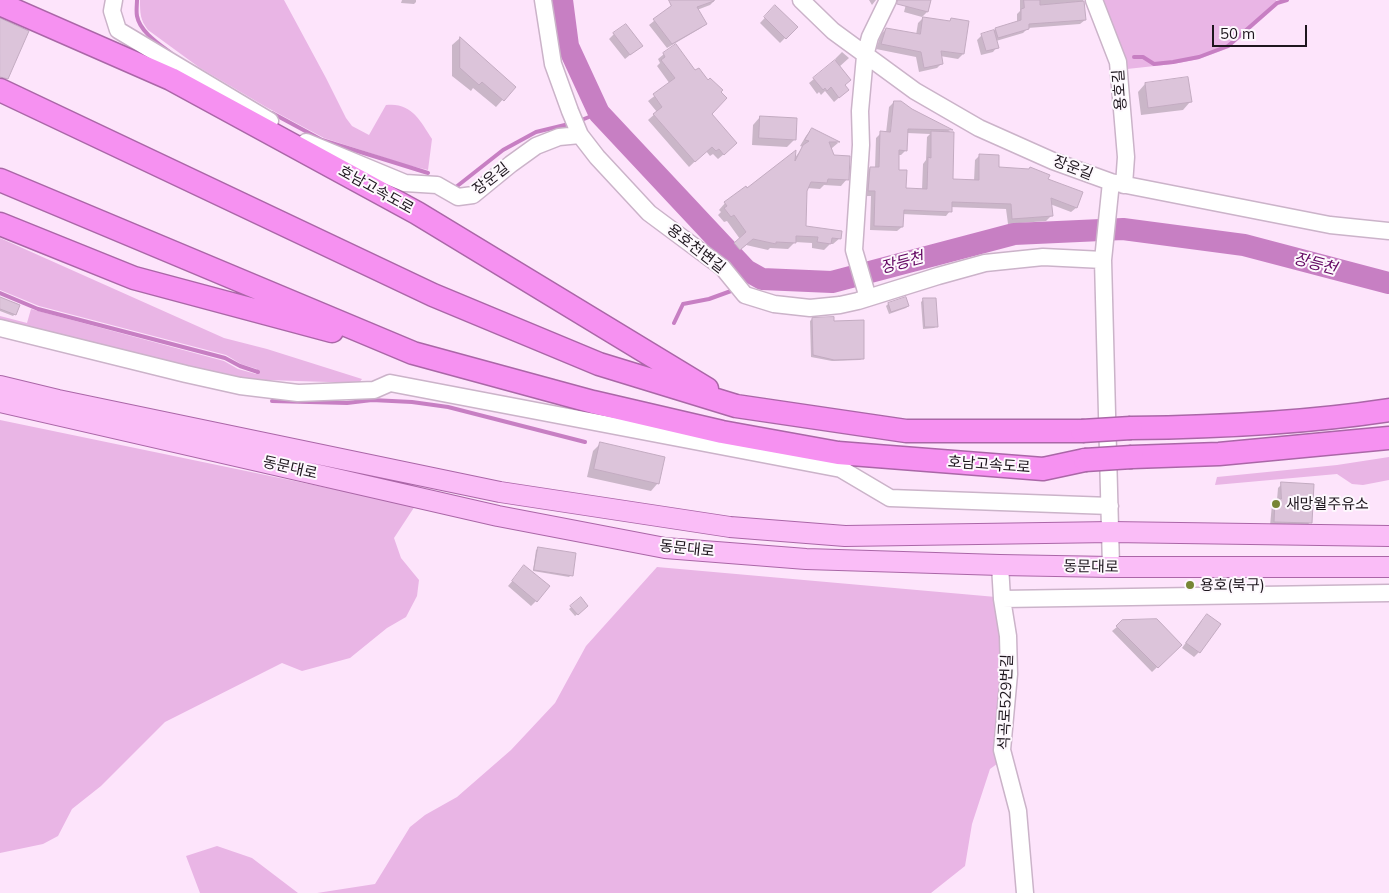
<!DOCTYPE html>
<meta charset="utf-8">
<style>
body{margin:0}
#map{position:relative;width:1389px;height:893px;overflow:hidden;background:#fde4fb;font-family:Mulish,sans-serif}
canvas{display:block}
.scale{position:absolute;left:1212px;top:25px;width:95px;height:22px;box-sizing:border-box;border:2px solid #1e161e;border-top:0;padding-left:6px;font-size:15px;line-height:18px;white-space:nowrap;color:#1e161e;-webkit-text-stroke:4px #fdf8fd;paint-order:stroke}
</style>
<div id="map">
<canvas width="1389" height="893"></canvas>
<div class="scale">50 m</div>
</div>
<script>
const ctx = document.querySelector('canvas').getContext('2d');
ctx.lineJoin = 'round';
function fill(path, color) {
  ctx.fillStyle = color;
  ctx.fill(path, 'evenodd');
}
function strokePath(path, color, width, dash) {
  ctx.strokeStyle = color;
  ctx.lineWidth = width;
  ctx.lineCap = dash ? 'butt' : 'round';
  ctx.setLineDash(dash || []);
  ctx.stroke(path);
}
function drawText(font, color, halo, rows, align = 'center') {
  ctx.font = font + ' Mulish,"Noto Sans KR",sans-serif';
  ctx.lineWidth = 4;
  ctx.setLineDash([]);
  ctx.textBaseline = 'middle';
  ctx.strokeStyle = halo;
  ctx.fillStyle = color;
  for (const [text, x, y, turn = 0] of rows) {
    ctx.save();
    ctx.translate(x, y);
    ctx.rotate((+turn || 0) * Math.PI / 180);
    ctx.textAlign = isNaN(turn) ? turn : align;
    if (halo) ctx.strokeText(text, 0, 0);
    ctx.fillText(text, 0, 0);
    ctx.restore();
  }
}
const green = new Path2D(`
 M140 0H284L326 78 346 118 352 126 369 135 386 105C411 102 420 120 432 139L428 170 407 165 324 138 266 107 200 68 148 30C140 20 140 13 140 0Z
 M1100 0H1276L1278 5 1229 48 1199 59 1173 64 1127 69 1123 53Z
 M0 238 224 338 267 349 362 379 359 383 236 379 0 325V316L27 323 31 309 224 361 238 369 256 374 257 369 241 364 226 355 39 306 0 290Z
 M0 420 415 506 394 538 401 558 419 580 417 596 406 617 387 628 350 658 302 671 282 663 165 722 101 786 72 809 58 836 43 844 0 853Z
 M1389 457V480L1363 485 1352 484 1337 474 1215 485 1217 477 1337 465Z
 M657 567 996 597 1003 638 1001 761 990 769 972 824 965 866 931 893H317L375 884 410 827 425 815 457 797 511 750 555 703 586 646Z
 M217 846 252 858 298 893H200L186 856Z`);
const shadow = new Path2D(`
 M402 0H416V2L414 4 401 3Z
 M680 0H715L710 5 697 10 705 24 701 28 667 48 649 25Z
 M869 0H876L872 5Z
 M907 0H930L927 12 922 17 904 12Z
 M1020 0H1083L1085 20 1080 24 1028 28 1023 33 996 41 997 47 993 52 981 55 977 40 982 35 992 32 995 29 1017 22V14L1020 11Z
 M775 7 796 27 780 43 760 23Z
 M923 18 949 22 951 20 963 54 958 59 940 56 942 63 937 68 919 72 916 57 876 49 881 34 886 29 916 35 918 23Z
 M614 34 641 46 625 59 609 39Z
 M460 38 514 87 496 107 473 88 471 91 452 76V45Z
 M675 45 710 114 730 149 718 159 713 154 710 156 706 151 689 167 648 120 657 112 648 101 670 84 657 66 660 63 658 59Z
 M842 52 849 58 839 67 842 95 834 102 825 91 821 95 819 92 817 94 809 83 836 61 835 59Z
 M1145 84 1190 102 1183 110 1141 115 1138 92Z
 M894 102 950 131 948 133 952 181H974L975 160 980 155 997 169 1047 180 1081 193 1076 208 1071 212 1050 204 1051 216 1046 221 1008 224 1006 209 950 207V211L946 216 902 214V227L897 231 870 230 871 196H864L865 173 870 168H875L876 138 881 133H886L889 107ZM907 133 930 134 927 137 926 160 923 164 922 190 905 189 898 171V155H901L906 150Z
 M760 117 795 139 787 147 752 145 753 125Z
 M812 129 838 143 832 148H830L833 156 847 179 841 186 824 185 820 189 807 188 804 227 840 238 833 244H830L824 250 812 248V243L795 242 788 249 770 248 768 250 746 245 733 255 728 250 740 239 727 221 724 222 718 215 721 212 719 210 725 203 794 159 803 147 800 146 806 136Z
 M905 298 908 306 906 308 889 314 886 306 888 304Z
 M0 299 15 314 13 316 0 311Z
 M924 299 937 326 934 328 923 329 921 302Z
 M812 319 833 322 863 358 860 360 832 361 811 357 810 321Z
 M601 443 658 483 651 491 587 477 593 451Z
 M1282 484 1310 522 1306 527 1270 526 1272 504 1277 500 1278 488Z
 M539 548 571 575 569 577 533 571 536 550Z
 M520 572 536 601 531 606 508 586Z
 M581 599 587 606 575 616 569 609Z
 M1202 620 1199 652 1194 657 1182 648Z
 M1123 622 1180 645 1152 672 1112 631Z`);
const stream = new Path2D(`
 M137 0C137 5 136 11 137 16 140 32 159 44 171 53
 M1134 57H1143L1154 64 1173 62 1199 57 1228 46 1277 3 1287 0
 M272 113 322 140 428 173
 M579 121 599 113
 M456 187 503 150 536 132 569 124
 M743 283 746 270
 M0 293 38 309 225 358 240 366 258 372
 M674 323 683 304 709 299 731 291
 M272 401 347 403 372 400 412 402 448 407 585 442`);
const river = new Path2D(`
 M562 0 568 46 599 113 746 270 762 279 832 282 1014 234 1123 229 1244 245 1389 283`);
const building = new Path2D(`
 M669 0H714V1L697 7 707 24 672 44 653 19 671 6Z
 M898 0H931L928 12 897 4Z
 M1024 0H1040V5L1084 1 1086 20 1029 24V29L998 38 995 28 1021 20V9L1024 8Z
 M775 5 798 27 786 39 764 17Z
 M923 17 950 21 951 18 969 21 964 54 941 51 943 64 924 68 921 52 881 44 886 28 920 34Z
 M0 18 29 31 8 79 0 77Z
 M626 24 643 46 630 55 613 33Z
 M994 30 999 48 986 51 981 34Z
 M460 37 516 87 504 101 482 82 479 85 460 68Z
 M676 44 695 70 699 68 708 80 710 78 723 90 721 92 727 98 712 114 737 143 724 155 719 149 716 151 712 147 695 162 653 114 662 107 653 94 675 78 661 60 665 57 663 53Z
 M835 60 851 80 845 85 849 90 839 98 831 87 827 91 825 88 823 90 813 78Z
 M1188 77 1192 102 1148 108 1145 83Z
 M894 101H901L912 109 953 130 908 129 907 151 899 150V170H907L906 188 927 189 928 157 931 158V131L954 132 953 179 979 180V154L999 155V167L1029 169 1030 167 1050 175 1048 179 1083 192 1077 208 1051 198 1053 216 1012 219 1011 204 952 202V212L904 210 903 227 874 226 875 191H868L870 167H879L880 131 890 132Z
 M760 116 797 118 796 140 759 138Z
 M812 128 840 142H829L834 155 850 156 849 180 828 179 827 183 811 182 807 191 806 226 842 231 841 239 832 238 831 244 817 242 818 237 796 236V243L776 242V244L753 239 740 250 734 243 746 232 734 215 731 217 724 208 727 206 724 202 746 186 747 188 796 150 795 161 803 145 809 141 805 140Z
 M0 297 20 305 16 315 0 309Z
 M906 297 909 306 891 312 888 303Z
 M923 298H936L938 327H925Z
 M834 317V321L864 320V359L834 360 813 355 812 318Z
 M600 442 665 457 659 484 594 469Z
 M1281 482 1314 484 1312 523 1274 522 1275 499H1281Z
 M538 547 576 553 573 576 534 570Z
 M524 565 550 586 537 602 512 581Z
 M581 597 588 606 578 615 570 606Z
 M1207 614 1221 624 1200 653 1186 643Z
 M1157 619 1182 645 1158 668 1116 626 1122 620Z`);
const minor = new Path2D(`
 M114 0 112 11 118 30 270 121
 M801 0 833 31 915 91 979 128 1053 161 1111 182 1330 225 1389 231
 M1094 0 1118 62 1126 157 1124 185
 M580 135 597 157 649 213 723 268 745 295 774 304 810 308 840 305 858 301 938 276 985 263 1043 257 1103 260
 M306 142 405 183 437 185 458 197 473 195 511 164 536 146 559 137 580 135 570 111 553 64 543 0
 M1111 182 1103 260 1111 567
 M868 298 854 250 861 145 860 111 865 56 870 37 888 0
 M0 328 186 374 240 386 298 393 374 390 390 383 841 469 890 498 1110 506
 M1000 565 1002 599 1389 593
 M1002 599 1008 636 1009 674 1002 750 1018 811 1025 893`);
const major = new Path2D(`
 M0 386 58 400 500 492 730 527 845 536 1111 532 1389 536
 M0 402 498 516 665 548 806 559 1000 565 1111 567H1389`);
const highway = new Path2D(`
 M0 4 171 79 417 213 707 389
 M0 90 433 295 599 364 736 406 906 431H1082
 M0 180 413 353 593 402 722 432 838 453 1043 469 1085 460
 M0 224 134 278 332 331
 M1131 428C1217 427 1304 423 1389 410
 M1132 457 1219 454 1389 438`);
const highwayBridge = new Path2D(`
 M1082 431 1131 428
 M1085 460 1132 457`);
const markers = [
 [1276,504,5,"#778635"],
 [1190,585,5,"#778635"]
];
const streetNames = [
 ["용호길",1120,90,-94],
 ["장운길",1073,168,21],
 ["장운길",491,179,-38],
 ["호남고속도로",376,190,29],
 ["용호천변길",696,249,38],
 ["호남고속도로",989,465,4],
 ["동문대로",290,468,13],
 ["동문대로",687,549,6],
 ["동문대로",1091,567,1],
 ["석곡로529번길",1006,702,-88]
];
const poiNames = [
 ["새망월주유소",1286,504],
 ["용호(북구)",1200,585]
];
const waterNames = [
 ["장등천",902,263,-15],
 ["장등천",1315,264,15]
];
fill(green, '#e9b5e5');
fill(shadow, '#0003');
strokePath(stream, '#c77fc3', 4);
strokePath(river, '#c77fc3', 22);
fill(building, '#dcc4da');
strokePath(building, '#c3abc1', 1);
strokePath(minor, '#cbb3c9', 19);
strokePath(major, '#aa66a7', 22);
strokePath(highway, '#aa66a7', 25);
strokePath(minor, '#fff', 16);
strokePath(major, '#fabdf7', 20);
strokePath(highway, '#f691f1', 22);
strokePath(highwayBridge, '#aa66a7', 25, []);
strokePath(highwayBridge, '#f691f1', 22);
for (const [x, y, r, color] of markers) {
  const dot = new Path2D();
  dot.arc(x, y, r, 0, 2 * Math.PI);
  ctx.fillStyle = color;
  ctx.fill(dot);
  strokePath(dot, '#fdf8fd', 2);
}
drawText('15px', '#1e161e', '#fdf8fd', streetNames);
drawText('15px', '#1e161e', '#fdf8fd', poiNames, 'left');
drawText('italic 16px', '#630662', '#fdf8fd', waterNames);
</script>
